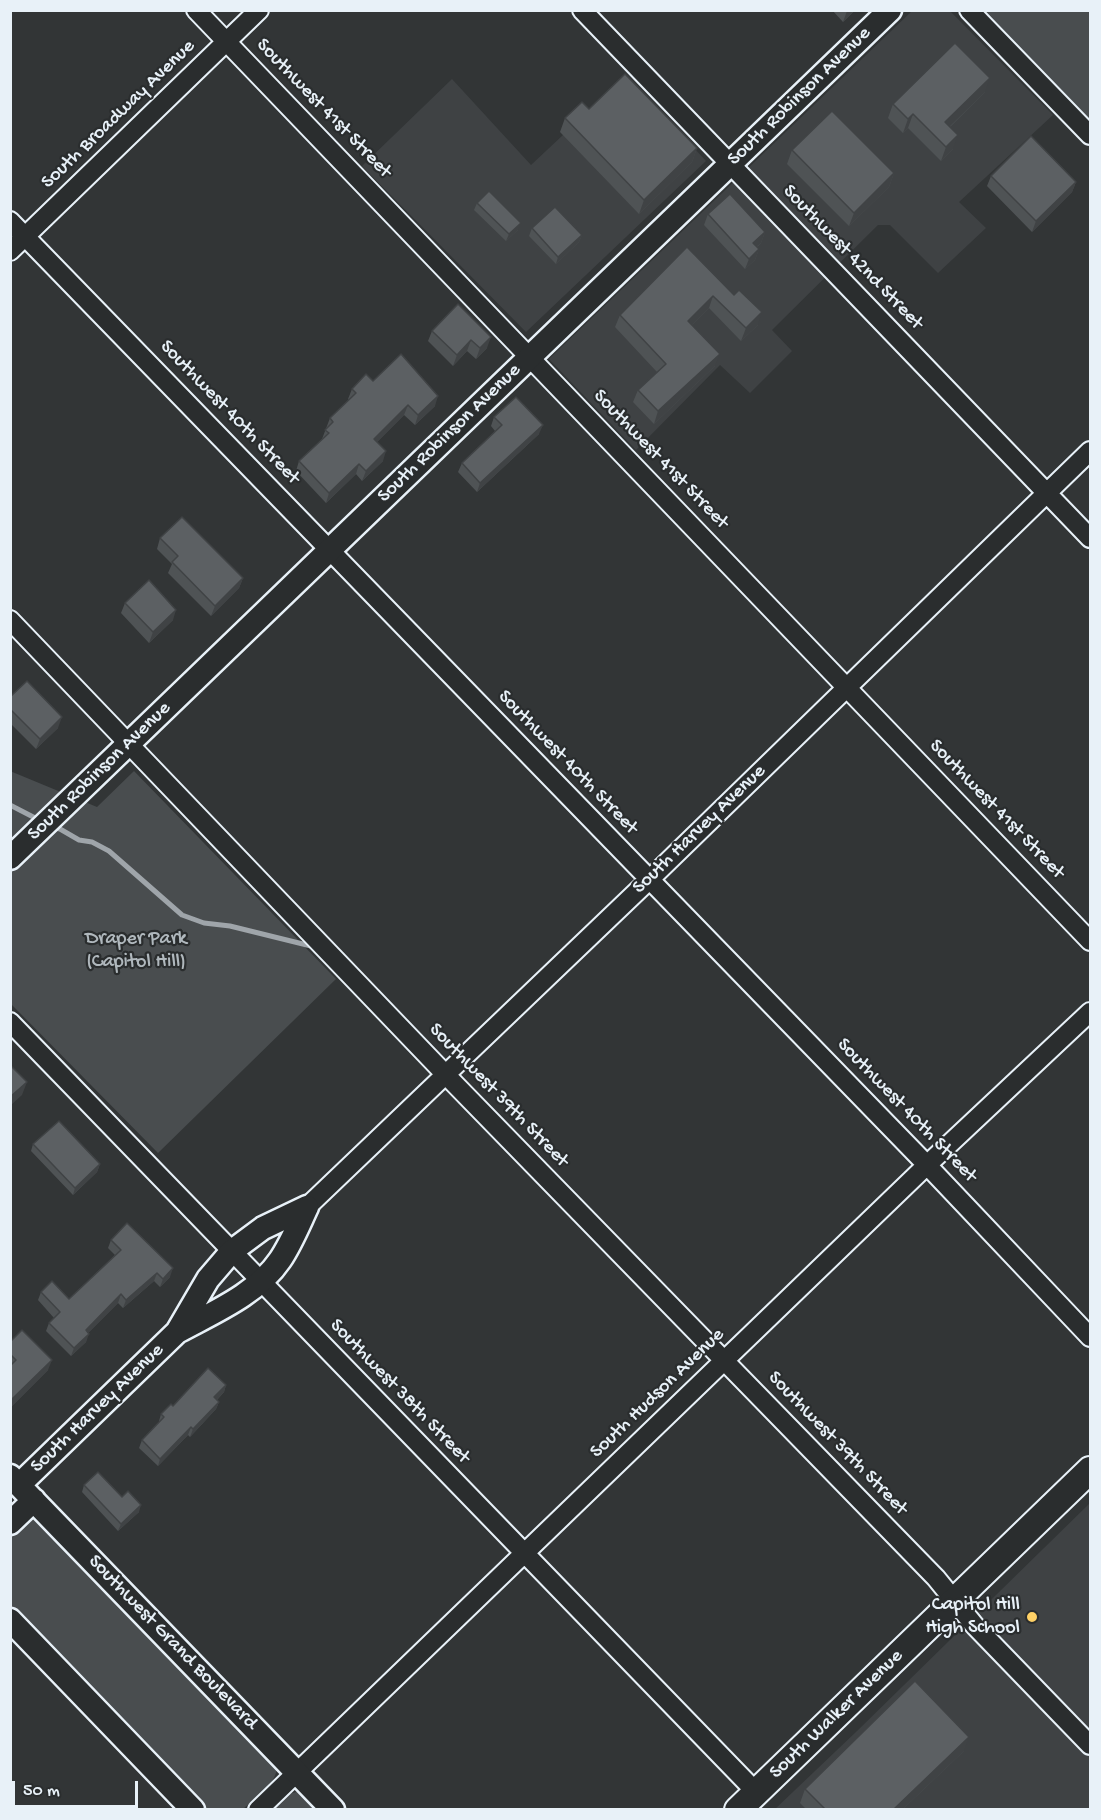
<!DOCTYPE html>
<style>
body{margin:0}
#map{position:relative;width:1101px;height:1820px;overflow:hidden;background:#323536;font-family:"Gochi Hand",sans-serif}
canvas{display:block}
.frame{position:absolute;inset:0;border:12px solid #e8f1f8;pointer-events:none}
.scale{position:absolute;left:12px;top:1781px;width:126px;height:27px;box-sizing:border-box;border:3px solid #e8f1f8;border-top:0;padding-left:8px;font-size:18px;line-height:21px;white-space:nowrap;color:#e8f1f8;-webkit-text-stroke:4px #2a2d2e;paint-order:stroke}
</style>
<div id="map">
<canvas width="1101" height="1820"></canvas>
<div class="frame"></div>
<div class="scale">50 m</div>
</div>
<script>
const ctx = document.querySelector('canvas').getContext('2d');
ctx.lineJoin = 'round';
function fill(path, color) {
  ctx.fillStyle = color;
  ctx.fill(path, 'evenodd');
}
function strokePath(path, color, width, dash) {
  ctx.strokeStyle = color;
  ctx.lineWidth = width;
  ctx.lineCap = dash ? 'butt' : 'round';
  ctx.setLineDash(dash || []);
  ctx.stroke(path);
}
function drawText(font, color, halo, rows, align = 'center') {
  ctx.font = font + ' "Gochi Hand",sans-serif';
  ctx.lineWidth = 4.5;
  ctx.setLineDash([]);
  ctx.textBaseline = 'middle';
  ctx.strokeStyle = halo;
  ctx.fillStyle = color;
  for (const [text, x, y, turn = 0] of rows) {
    ctx.save();
    ctx.translate(x, y);
    ctx.rotate((+turn || 0) * Math.PI / 180);
    ctx.textAlign = isNaN(turn) ? turn : align;
    if (halo) ctx.strokeText(text, 0, 0);
    ctx.fillText(text, 0, 0);
    ctx.restore();
  }
}
const built = new Path2D(`
 M912 11H950L1053 115 959 202 986 228 938 273 890 225H878L772 330 792 351 750 393 720 365 636 450 549 359Z
 M627 75 706 161 526 332 362 166 452 79 531 165Z
 M1090 1503V1809L774 1810 857 1731Z`);
const green = new Path2D(`
 M984 11H1090V124Z
 M10 771 97 807 134 771 336 979 158 1153 11 1004Z
 M33 1519H40L277 1766C277 1784 255 1798 243 1809H204L11 1608V1536L25 1521Z
 M300 1791 322 1810H273L289 1794Z`);
const stream = new Path2D(`
 M10 805 41 821
 M51 827 60 829 79 840 92 842 109 851 182 915 204 923 230 926 315 947`);
const minor = new Path2D(`
 M196 10 1090 941
 M582 10 1090 538
 M969 10 1090 135
 M10 221 927 1165 1090 1337
 M10 251 259 10
 M10 620 445 1074 936 1578 975 1626 1090 1745
 M10 1022 756 1792
 M307 1207 649 880 1090 451
 M258 1810 927 1165 1090 1012`);
const tertiary = new Path2D(`
 M10 858 890 10
 M179 1331C214 1312 257 1294 280 1260 291 1244 299 1224 307 1207
 M10 1476 333 1810
 M19 1485 177 1332 208 1279 232 1251 263 1228 307 1207
 M10 1523 34 1500
 M10 1620 193 1810`);
const secondary = new Path2D(`
 M738 1810 1090 1470`);
const wall = new Path2D(`
 M832 10H855L843 22Z
 M985 92 950 127 953 149 941 161 908 128 903 133 888 118 893 104Z
 M589 109 697 148 692 162 639 214 560 132 565 118Z
 M792 150 894 173 889 187 849 226 787 164Z
 M991 176 1076 182 1072 192 1032 232 987 186Z
 M477 203 518 230 506 241 474 210Z
 M708 214 765 232 761 243 757 247 759 249 755 260 745 269 704 225Z
 M532 228 582 235 579 242 556 264 529 236Z
 M687 247 758 325 741 341 709 308 692 325 715 366 654 424 633 402 638 390 657 372 615 327 620 315Z
 M458 304 487 348 476 359 467 351 453 366 428 341 432 331Z
 M373 381 435 406 415 425 404 415 377 442 383 461 362 481 356 474 326 503 296 471 299 461 322 439 330 418 349 400 348 399 352 389Z
 M494 417 539 434 477 492 458 472 462 463 495 431 491 426Z
 M160 538 243 578 239 588 211 616 168 573 172 564 157 549Z
 M125 603 173 620 149 643 121 613Z
 M10 697 58 728 36 749 10 723Z
 M33 1144 100 1164 97 1172 73 1195 31 1151Z
 M111 1240 170 1277 160 1287 154 1281 123 1308 118 1303 88 1333 86 1342 71 1356 46 1331 49 1323 54 1318 38 1300 41 1292 69 1299 115 1255 108 1248Z
 M10 1342 48 1370 10 1408Z
 M226 1385 224 1392 217 1400 219 1402 216 1409 190 1437 188 1435 158 1466 139 1448 142 1440 160 1422 159 1421 161 1414 173 1406Z
 M84 1485 122 1497 139 1512 118 1531 82 1492Z
 M964 1751 903 1809H806L800 1803 805 1789Z`);
const shadedWall = new Path2D(`
 M847 10H855L843 22 847 11Z
 M990 78 985 92 940 136 945 122Z
 M913 114 908 128 903 133 908 119Z
 M958 135 953 149 941 161 946 147Z
 M697 148 692 162 639 214 644 200Z
 M894 173 889 187 849 226 854 213Z
 M1076 182 1072 192 1032 232 1036 221Z
 M521 223 518 230 506 241 509 234Z
 M765 232 761 243 749 253 753 243Z
 M582 235 579 242 556 264 558 257Z
 M759 249 755 260 745 269 749 259Z
 M713 296 709 308 684 333 688 321Z
 M762 312 758 325 741 341 746 328Z
 M491 337 487 348 476 359 480 348Z
 M471 340 467 351 453 366 457 355Z
 M720 354 715 366 654 424 658 411Z
 M438 396 435 406 415 425 418 415Z
 M408 405 404 415 370 449 374 439Z
 M543 425 539 434 477 492 480 483Z
 M386 451 383 461 362 481 366 471Z
 M359 464 356 474 326 503 329 493Z
 M243 578 239 588 211 616 215 606Z
 M176 610 173 620 149 643 153 632Z
 M62 717 58 728 36 749 40 739Z
 M27 1082 22 1095 10 1106V1097Z
 M100 1164 97 1172 73 1195 75 1188Z
 M173 1268 170 1277 160 1287 163 1279Z
 M157 1273 154 1281 123 1308 126 1300Z
 M121 1294 118 1303 83 1338 86 1330Z
 M89 1334 86 1342 71 1356 74 1348Z
 M52 1360 48 1370 10 1408 12 1399Z
 M226 1385 224 1392 212 1405 214 1397Z
 M219 1402 216 1409 190 1437 193 1429Z
 M191 1427 188 1435 158 1466 160 1459Z
 M141 1505 139 1512 118 1531 121 1524Z
 M969 1737 964 1751 903 1809H894Z`);
const building = new Path2D(`
 M955 43 990 78 945 122 958 135 946 147 913 114 908 119 893 104Z
 M625 74 697 148 644 200 565 118 582 102 589 109Z
 M832 111 894 173 854 213 792 150Z
 M1031 136 1076 182 1036 221 991 176Z
 M489 191 521 223 509 234 477 203Z
 M730 194 765 232 753 243 759 249 749 259 708 214Z
 M555 207 582 235 558 257 532 228Z
 M687 247 734 295 739 290 762 312 746 328 713 296 688 321 720 354 658 411 638 390 666 364 620 315Z
 M458 304 491 337 480 348 471 340 457 355 432 331Z
 M401 354 438 396 418 415 408 405 374 439 386 451 366 471 359 464 329 493 299 461 329 433 325 430 333 422 330 418 356 393 352 389 366 374 373 381Z
 M516 397 543 425 480 483 462 463 502 425 494 417Z
 M182 517 243 578 215 606 172 562 178 556 160 538Z
 M149 580 176 610 153 632 125 603Z
 M27 681 62 717 40 739 10 709V697Z
 M10 1065 27 1082 10 1097Z
 M59 1121 100 1164 75 1188 33 1144Z
 M127 1223 173 1268 163 1279 157 1273 126 1300 121 1294 86 1330 89 1334 74 1348 49 1323 60 1312 41 1292 52 1281 69 1299 121 1250 111 1240Z
 M22 1330 52 1360 12 1399 10 1398V1366L16 1360 10 1354V1342Z
 M208 1368 226 1385 214 1397 219 1402 193 1429 191 1427 160 1459 142 1440 164 1417 161 1414 171 1404 173 1406Z
 M98 1472 122 1497 128 1491 141 1505 121 1524 84 1485Z
 M915 1681 969 1737 894 1809H825L805 1789Z`);
const markers = [
 [1032,1617,6,"#ffd166"]
];
const streetNames = [
 ["South Robinson Avenue",800,97,-44],
 ["Southwest 41st Street",323,109,46],
 ["South Broadway Avenue",119,115,-44],
 ["Southwest 42nd Street",852,258,46],
 ["Southwest 40th Street",229,413,46],
 ["South Robinson Avenue",450,434,-44],
 ["Southwest 41st Street",660,460,46],
 ["Southwest 40th Street",567,763,46],
 ["South Robinson Avenue",100,772,-44],
 ["Southwest 41st Street",996,810,46],
 ["South Harvey Avenue",700,830,-44],
 ["Southwest 39th Street",498,1096,46],
 ["Southwest 40th Street",906,1111,46],
 ["Southwest 38th Street",399,1392,46],
 ["South Hudson Avenue",658,1394,-44],
 ["South Harvey Avenue",98,1409,-44],
 ["Southwest 39th Street",837,1444,46],
 ["Southwest Grand Boulevard",172,1643,46],
 ["South Walker Avenue",837,1715,-44]
];
const parkNames = [
 ["Draper Park",136,940],
 ["(Capitol Hill)",136,963]
];
const poiNames = [
 ["Capitol Hill",1020,1606],
 ["High School",1020,1629]
];
fill(built, '#3f4244');
fill(green, '#494d4f');
strokePath(stream, '#9fa5aa', 5);
strokePath(minor, '#e8f1f8', 22);
strokePath(tertiary, '#e8f1f8', 27);
strokePath(secondary, '#e8f1f8', 30);
strokePath(minor, '#2a2d2e', 18);
strokePath(tertiary, '#2a2d2e', 22);
strokePath(secondary, '#2a2d2e', 26);
fill(wall, '#4f5355');
fill(shadedWall, '#404345');
fill(building, '#5c6063');
strokePath(building, '#404345', 1.5);
for (const [x, y, r, color] of markers) {
  const dot = new Path2D();
  dot.arc(x, y, r, 0, 2 * Math.PI);
  ctx.fillStyle = color;
  ctx.fill(dot);
  strokePath(dot, '#2a2d2e', 2);
}
drawText('20px', '#e8f1f8', '#2a2d2e', streetNames);
drawText('20px', '#b0b8bd', '#2a2d2e', parkNames);
drawText('20px', '#e8f1f8', '#2a2d2e', poiNames, 'right');
</script>
